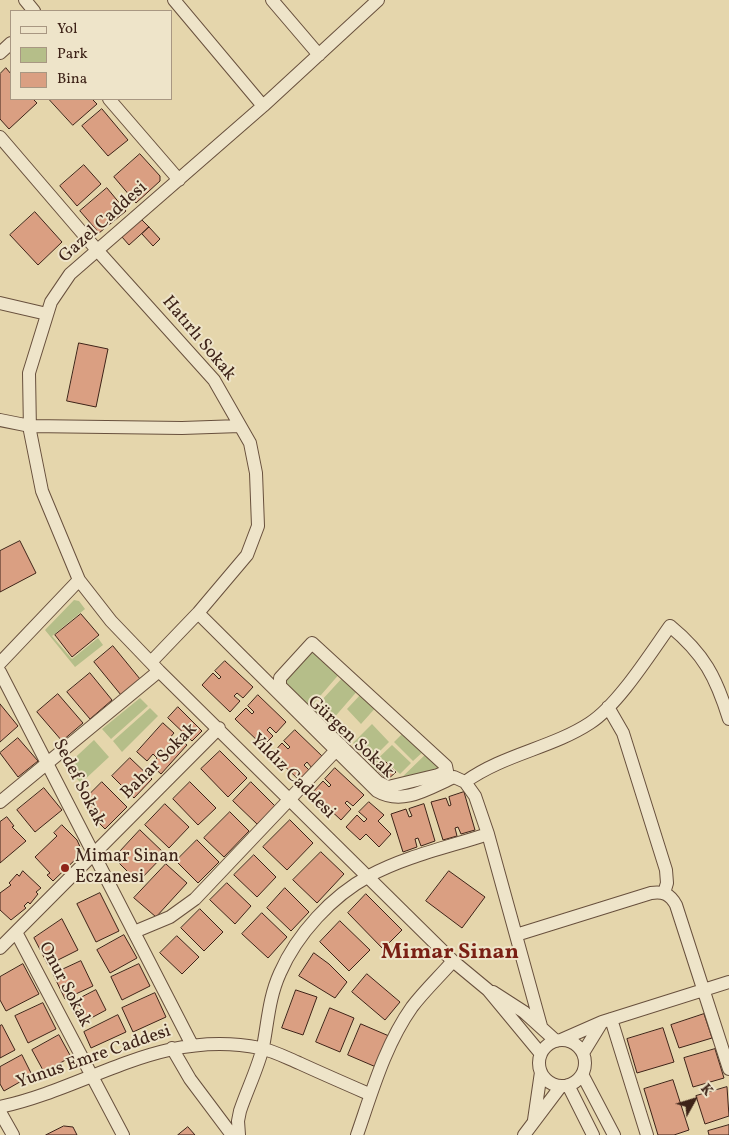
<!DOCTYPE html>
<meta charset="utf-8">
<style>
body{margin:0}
#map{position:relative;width:729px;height:1135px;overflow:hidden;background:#e5d6ac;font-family:Vollkorn,serif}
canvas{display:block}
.legend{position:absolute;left:10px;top:10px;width:162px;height:90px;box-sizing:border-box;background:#eee4c9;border:1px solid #a89782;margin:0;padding:6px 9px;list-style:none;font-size:15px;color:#3e2318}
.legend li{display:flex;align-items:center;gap:10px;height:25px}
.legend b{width:25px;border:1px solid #a89782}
.north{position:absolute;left:669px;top:1075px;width:50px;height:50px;-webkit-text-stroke:4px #eee4c9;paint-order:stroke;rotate:51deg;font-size:14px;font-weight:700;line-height:20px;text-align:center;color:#3e2318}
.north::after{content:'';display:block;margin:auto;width:18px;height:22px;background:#3e2318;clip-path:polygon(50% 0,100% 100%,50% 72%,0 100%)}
</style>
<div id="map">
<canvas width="729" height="1135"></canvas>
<ul class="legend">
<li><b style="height:6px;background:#eee4c9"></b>Yol</li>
<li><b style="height:14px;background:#b5be89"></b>Park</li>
<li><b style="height:14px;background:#da9f82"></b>Bina</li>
</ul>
<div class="north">K</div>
</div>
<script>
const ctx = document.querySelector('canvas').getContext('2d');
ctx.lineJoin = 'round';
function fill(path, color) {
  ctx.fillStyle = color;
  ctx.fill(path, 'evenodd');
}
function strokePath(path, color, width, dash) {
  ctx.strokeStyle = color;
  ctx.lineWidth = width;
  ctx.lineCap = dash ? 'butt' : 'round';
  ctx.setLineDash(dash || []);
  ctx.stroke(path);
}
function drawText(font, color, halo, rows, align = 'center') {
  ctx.font = font + ' Vollkorn,serif';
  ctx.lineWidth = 4;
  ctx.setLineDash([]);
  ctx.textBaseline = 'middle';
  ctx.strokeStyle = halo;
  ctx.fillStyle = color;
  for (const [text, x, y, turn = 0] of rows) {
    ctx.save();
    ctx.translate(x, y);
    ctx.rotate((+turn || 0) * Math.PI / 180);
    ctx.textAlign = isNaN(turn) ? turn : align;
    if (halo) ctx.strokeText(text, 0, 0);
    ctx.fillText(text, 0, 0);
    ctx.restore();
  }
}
const green = new Path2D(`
 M74 600 79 601 85 609 52 636 72 659 98 638 103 645 75 667 45 630Z
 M311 646 341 672 308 710 283 686 284 680Z
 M344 676 359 689 326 727 310 713Z
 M362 693 378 705 361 724 347 709Z
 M140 698 148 706 111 739 102 729Z
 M150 708 158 716 122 752 113 741Z
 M372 724 389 742 371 760 353 743Z
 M405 731 425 750 413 761 394 742Z
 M94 740 109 757 81 783 65 767Z
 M392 745 411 763 400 774 386 761 376 771 367 769Z
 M427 753 446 769 396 783Z`);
const building = new Path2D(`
 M6 68 11 74V99H33L37 103 9 129 0 119V74Z
 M49 99H92L97 104 73 125Z
 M102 109 128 140 108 156 82 126Z
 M140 154 160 176V181L136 203 114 177Z
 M84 165 101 184 77 206 60 186Z
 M107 188 126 211 99 233 80 211Z
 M35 212 62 242 38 265 10 235Z
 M142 220 149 227 129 245 122 237Z
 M149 227 160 239 153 246 142 234Z
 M79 343 108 349 96 407 67 401Z
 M20 541 36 573 0 592V551Z
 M81 614 99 635 72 657 55 635Z
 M113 646 140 679 121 695 94 662Z
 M225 661 253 687 243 698 237 693 234 696 240 701 230 712 202 685 213 673 219 679 221 677 215 671Z
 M90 673 112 700 90 719 67 692Z
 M58 694 83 723 62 741 37 712Z
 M258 695 286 722 276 733 270 727 267 730 273 736 263 746 235 719 246 708 252 714 254 712 248 706Z
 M0 704 18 726 0 742Z
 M178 707 202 731 192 741 168 718Z
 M163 723 174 733 168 740 171 743 177 736 187 745 161 774 151 765 157 758 153 754 147 761 137 752Z
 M295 730 323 757 312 768 307 762 304 765 310 771 300 781 272 754 282 743 288 749 290 747 284 741Z
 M18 738 38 761 18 777 0 753Z
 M220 751 247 778 228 797 201 769Z
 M130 758 152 779 134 798 112 776Z
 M386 762 396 772 387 780 378 771Z
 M335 768 364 795 353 806 347 801 345 803 351 809 341 820 312 793 323 781 329 787 331 785 325 779Z
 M102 782 127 807 105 829 88 812 84 800Z
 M190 782 216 808 198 825 173 799Z
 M251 782 275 806 257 824 233 801Z
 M44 788 62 810 35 832 17 810Z
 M464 792 475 830 461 834 458 827 455 828 457 836 443 840 431 802 446 798 449 806 451 805 449 797Z
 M369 802 384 815 378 821 391 834 379 847 366 834 360 840 346 827 357 815 364 822 367 819 359 812Z
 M165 804 189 827 169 848 145 825Z
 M424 804 435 841 421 846 418 838 415 839 417 847 403 852 391 814 406 809 409 817 412 816 409 809Z
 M230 812 249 831 224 857 204 838Z
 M7 817 14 826 12 827 26 841 0 863V822Z
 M290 820 313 843 287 870 263 847Z
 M62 825 77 840 81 849 80 855 53 881 47 875 50 873 35 857 57 836 54 833Z
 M140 830 165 854 138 882 114 858Z
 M197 840 219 862 198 883 176 861Z
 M321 852 344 874 317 903 293 880Z
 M254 855 276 877 257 897 234 875Z
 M166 864 187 883 156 917 134 898Z
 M23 871 41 888 36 892 38 894 30 904 28 902 24 906 26 908 11 920 0 910V893L11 885 9 883 17 874 19 876Z
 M449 871 485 897 462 928 426 901Z
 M227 883 251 906 235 924 210 900Z
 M285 888 309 912 291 931 267 908Z
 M100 893 119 931 96 942 77 904Z
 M366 894 402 930 383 949 348 913Z
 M200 909 223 932 204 951 181 928Z
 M262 913 287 937 268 958 242 934Z
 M62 919 78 950 48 965 34 938Z
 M340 921 370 950 349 971 320 942Z
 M124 935 137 958 110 973 97 950Z
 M177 936 199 957 182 974 160 953Z
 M314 953 329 964 347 982 335 998 299 976Z
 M81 961 93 986 65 999 53 974Z
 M23 964 39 994 6 1011 0 1000V977Z
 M139 964 150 986 122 1000 111 977Z
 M367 974 400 1002 385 1020 352 992Z
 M96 990 106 1010 80 1024 69 1004Z
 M296 990 317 997 303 1035 282 1028Z
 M155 993 166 1017 133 1032 122 1008Z
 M43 1003 56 1029 28 1043 15 1016Z
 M330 1008 354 1018 340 1052 316 1042Z
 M704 1014 712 1038 679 1048 671 1025Z
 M118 1015 126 1032 91 1048 84 1032Z
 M361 1024 389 1036 376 1067 348 1055Z
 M2 1025 15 1050 0 1058V1026Z
 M663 1028 674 1062 637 1073 627 1039Z
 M59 1035 71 1057 44 1072 32 1050Z
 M715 1049 724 1078 693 1087 684 1058Z
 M22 1055 32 1075 4 1091 0 1084V1067Z
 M673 1080 689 1130 674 1135H658L644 1089Z
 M727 1087 729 1116 705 1124 696 1096Z
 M729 1125V1135H709L708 1131Z
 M64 1126 73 1127 77 1135H46Z
 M188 1127 195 1135H178Z`);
const minor = new Path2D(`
 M25 0 34 11
 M174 0 263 106
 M272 0 319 55
 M378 0 263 106 70 274 51 302 29 373 30 431 42 491 79 580 111 621 159 671 453 961 488 990 541 1054
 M0 53 11 43
 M109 99 179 180
 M0 137 97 250 214 380 250 443 256 473 258 526 247 555 198 613 151 662
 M0 303 47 314
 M0 420 30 426 182 428 240 426
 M198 613 377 791C403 806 429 788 454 777L465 782 475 796 488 834 541 1026
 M312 643 446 766 447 771 438 775 388 787 378 782 280 686V678Z
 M0 663 79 580
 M0 672 192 1045
 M608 707 623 733 666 870 667 883 664 893
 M465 782C504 754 552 748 590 723 618 705 650 654 670 626 704 654 716 677 729 719
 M0 802 159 671
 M16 932 123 1135
 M134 932 170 917 195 899 341 745
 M516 935 651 893C663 891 670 894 676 905L729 1069
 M0 948 219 728
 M493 992 524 1012 556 1041
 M611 1019 647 1135
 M539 1063a23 23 0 1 1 46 0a23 23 0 1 1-46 0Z
 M561 1040 602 1022 729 982
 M172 1048 190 1079 232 1135
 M583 1053 602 1022
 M582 1074 614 1135
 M568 1085 593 1135
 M0 1107C91 1087 161 1028 260 1048 274 1051 287 1058 299 1063 323 1074 346 1084 369 1094
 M0 1112 13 1135
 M534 1120 541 1072
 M239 1135 238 1121 240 1111C247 1090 258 1068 263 1047 268 1021 269 997 280 973 297 934 332 896 369 876 406 856 449 847 488 834
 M357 1135C372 1092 385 1045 412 1007 424 991 440 976 453 961
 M524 1135 561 1086`);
const markers = [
 [65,868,5,"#8f2418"]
];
const streetNames = [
 ["Gazel Caddesi",104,223,-42],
 ["Hatırlı Sokak",198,339,50],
 ["Gürgen Sokak",350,738,43],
 ["Bahar Sokak",160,762,-45],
 ["Yıldız Caddesi",292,777,45],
 ["Sedef Sokak",78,783,63],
 ["Onur Sokak",64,985,62],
 ["Yunus Emre Caddesi",94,1058,-19]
];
const poiNames = [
 ["Mimar Sinan",75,858],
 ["Eczanesi",75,879]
];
const districtNames = [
 ["Mimar Sinan",450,954]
];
fill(green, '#b5be89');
fill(building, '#da9f82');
strokePath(building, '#3e2318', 1);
strokePath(minor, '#68503d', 14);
strokePath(minor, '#eee4c9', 12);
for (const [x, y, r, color] of markers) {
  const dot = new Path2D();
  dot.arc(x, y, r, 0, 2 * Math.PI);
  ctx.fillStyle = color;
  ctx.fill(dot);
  strokePath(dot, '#eee4c9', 2);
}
drawText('18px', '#3e2318', '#eee4c9', streetNames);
drawText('18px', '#3e2318', '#eee4c9', poiNames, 'left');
drawText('bold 22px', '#7a1f14', '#eee4c9', districtNames);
</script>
